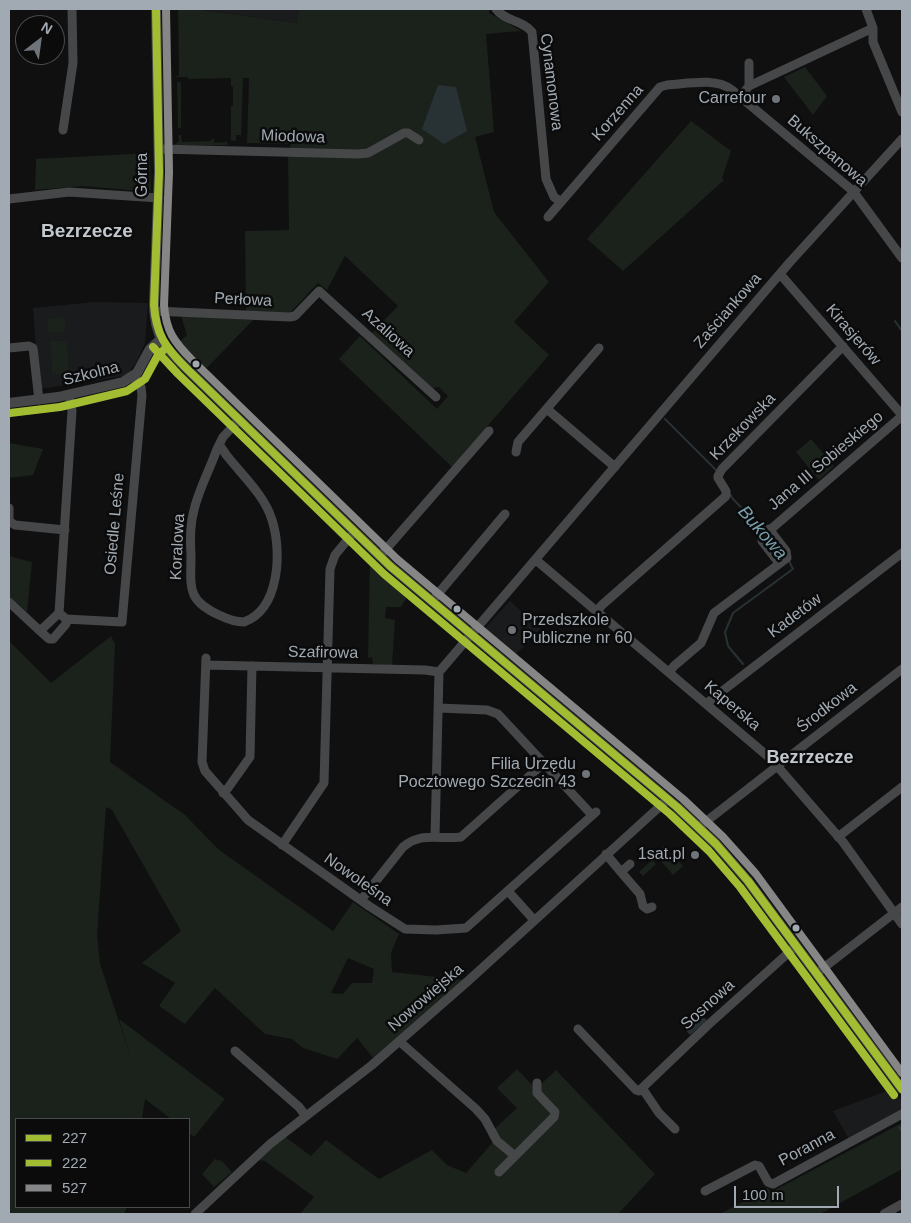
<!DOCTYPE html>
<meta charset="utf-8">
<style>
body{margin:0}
#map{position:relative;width:911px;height:1223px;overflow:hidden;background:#101011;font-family:Arial,sans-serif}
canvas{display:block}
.frame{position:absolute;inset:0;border:10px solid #a1aab2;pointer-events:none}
.legend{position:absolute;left:15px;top:1118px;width:175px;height:90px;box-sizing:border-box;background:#0b0b0c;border:1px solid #474b4e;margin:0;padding:6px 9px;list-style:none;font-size:15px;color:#a1aab2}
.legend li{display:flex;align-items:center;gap:10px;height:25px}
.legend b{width:25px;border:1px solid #474b4e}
.north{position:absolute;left:15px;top:15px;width:50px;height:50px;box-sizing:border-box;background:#0b0b0c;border:1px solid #474b4e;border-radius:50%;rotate:30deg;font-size:14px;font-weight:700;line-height:20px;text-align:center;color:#a1aab2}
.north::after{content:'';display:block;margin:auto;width:18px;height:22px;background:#6e747a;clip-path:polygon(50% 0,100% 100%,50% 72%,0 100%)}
.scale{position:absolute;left:734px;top:1186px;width:105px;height:22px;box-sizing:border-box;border:2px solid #a1aab2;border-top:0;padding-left:6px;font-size:15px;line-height:18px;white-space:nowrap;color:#a1aab2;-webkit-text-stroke:4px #0b0b0c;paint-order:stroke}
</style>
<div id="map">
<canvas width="911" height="1223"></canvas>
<div class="frame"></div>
<ul class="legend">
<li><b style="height:6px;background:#a2bd31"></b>227</li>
<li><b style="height:6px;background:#a2bd31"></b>222</li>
<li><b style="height:6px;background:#868686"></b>527</li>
</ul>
<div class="north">N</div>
<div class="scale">100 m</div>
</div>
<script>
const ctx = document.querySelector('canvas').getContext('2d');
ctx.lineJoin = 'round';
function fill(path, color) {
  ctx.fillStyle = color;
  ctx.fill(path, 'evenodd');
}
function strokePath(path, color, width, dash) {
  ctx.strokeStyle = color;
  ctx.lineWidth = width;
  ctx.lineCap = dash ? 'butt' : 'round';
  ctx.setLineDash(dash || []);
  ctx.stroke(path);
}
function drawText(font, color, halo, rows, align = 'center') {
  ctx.font = font + ' Arial,sans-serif';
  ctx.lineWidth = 5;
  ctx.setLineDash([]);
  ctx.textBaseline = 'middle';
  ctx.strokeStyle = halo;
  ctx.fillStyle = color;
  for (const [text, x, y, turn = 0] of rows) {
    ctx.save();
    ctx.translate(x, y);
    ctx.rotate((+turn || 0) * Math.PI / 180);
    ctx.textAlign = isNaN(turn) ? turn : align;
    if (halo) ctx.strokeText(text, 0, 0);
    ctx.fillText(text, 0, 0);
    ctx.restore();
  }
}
const built = new Path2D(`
 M195 9H299L298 23Z
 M94 302 148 303 145 343 136 363 128 374 123 376 39 389 33 308Z
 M510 601 541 629 512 658 485 634 484 631 485 628Z
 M892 1089 902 1101V1110L849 1139 833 1111Z`);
const green = new Path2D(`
 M178 9H195L297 23 299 9H489V13L521 31 486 34 494 132 475 137 494 212 549 282 514 322 549 355 452 467 339 359 360 336 437 409 448 396 439 387 431 388 372 333 398 306 345 256 327 290 318 283 290 313 246 311 245 231 289 230 288 158 291 144 247 143 249 78H243L241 135H236V141L231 140V106H233V87L231 86V78L188 79V77H178L172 80 179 75Z
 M805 67 827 96 813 115 784 77Z
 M177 82H181V128H178Z
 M691 121 731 151 722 178 724 180 623 271 587 239Z
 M178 135H181L182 142 211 141 212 139H214V143L227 142 228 145H174L179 141Z
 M150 153 151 192 83 186 35 190 36 159Z
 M62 316 66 319 65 332 48 333 47 319Z
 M181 316 253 320 204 371 180 350 178 343 187 335Z
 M50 341H67L69 374 52 375Z
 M811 439 834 466 819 480 796 452Z
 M9 443 43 449 33 475 9 478Z
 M9 556 32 562 27 612 9 596Z
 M370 557 408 595 401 607H386L385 618 395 620 392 666 373 664 372 657 368 658Z
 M111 636 115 644 110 762 185 815 218 849 333 931 353 902 399 934 391 953 392 972 464 980 373 1058 357 1038 337 1059 303 1048 292 1039 265 1034 215 988 185 1024 159 1006 175 983 142 963 181 931 112 810 106 807 97 935 100 964 131 1058 119 1019 225 1099 194 1137 189 1133V1119H171L145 1099 142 1119H16V1207H127L124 1214H9V641L51 683ZM348 958 374 969 372 983H352L343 994 331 993Z
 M664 845 670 852 669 856 675 863 679 862 683 866 673 875 655 854Z
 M654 858 656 859 654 862 656 864 643 876 639 872Z
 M517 1069 533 1086 540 1085 556 1070 655 1174 618 1214H300L314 1197 265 1161 256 1160 284 1136 311 1156 326 1140 379 1179 432 1150 447 1165 466 1173 493 1142 488 1135 517 1108 497 1088Z
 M902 1123V1169L820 1214H720L768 1188 771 1192Z
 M215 1159 222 1161 232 1172 214 1187 202 1174Z`);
const water = new Path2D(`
 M438 85 456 87 467 131 444 144 422 129Z
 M703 1017 707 1020 690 1035 679 1022 685 1019 690 1024H695Z`);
const stream = new Path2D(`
 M895 321 902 331
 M665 419 718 472
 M730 494 733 499 764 531
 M743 664 728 646 725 632 733 613 793 569 789 561
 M899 1127 902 1131`);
const minor = new Path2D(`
 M496 9C504 21 523 20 532 32L546 179 554 197 561 202 660 87 667 85C687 84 715 77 732 90L853 191 902 258
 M866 9 873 28V42L902 112
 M749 86 873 28
 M740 97 749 86V63
 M63 130 73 63 72 9
 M159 149 358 154 368 153 404 133H408L419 140
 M9 199 69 192 159 198
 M548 217 561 202
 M780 274 902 415
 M154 311 290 317 295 316 319 291 436 397
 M9 348 29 346 33 348 39 400
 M547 409 615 467
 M219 445C223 448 224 453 228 457 243 476 265 496 272 520 282 551 280 609 244 622 235 622 227 619 219 615 186 600 191 587 191 556 190 541 190 524 194 510 199 489 210 469 217 449L223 437 239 420
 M516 452 518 442 599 348
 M9 520V508
 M9 521 15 525 65 530
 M380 556 489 431
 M536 560 771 759 843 842 902 924
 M779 563 762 541 763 536 902 416
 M432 601 505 514
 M9 602 40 631
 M597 611 602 605 726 496V491L718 478V476L722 469 843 346
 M59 613 66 619V624L53 639H49L40 631 59 613 72 411 69 395
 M66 619 122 622 142 395 141 387 134 377
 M206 658 202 762 205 771 248 820 369 906 405 929 436 930 466 928 596 812
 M206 665 425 670 439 672
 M669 672 674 666 701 643 714 613 787 558 786 551 769 529
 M707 704 712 699 902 553
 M439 708 487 710 498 714 592 815
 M223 793 228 788 250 757 252 666
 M699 827 902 669
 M435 837 439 672 790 262 902 139
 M838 837 902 787
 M282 845 324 783 330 569 335 555 354 532
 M606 854 621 872 630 864
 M621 872 640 894 643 906 647 909 652 907
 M508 891 534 920
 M361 900 403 847C422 831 440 840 461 837L544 763
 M817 973 902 907
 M578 1029 636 1090 639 1091 707 1026 796 946
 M399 1041 476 1109 485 1119 497 1141 515 1156
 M235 1051 299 1107 305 1115
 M642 1088 659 1113 675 1129
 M499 1172 554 1117 555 1112 537 1093V1083
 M705 1191 755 1165 759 1166 768 1182 773 1184 902 1114
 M195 1214 270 1144 372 1065 468 981 668 799
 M884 1214 902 1204`);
const tertiary = new Path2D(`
 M156 9 159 172 154 305C155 337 164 346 185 367L390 566 677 807 716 844 748 881 902 1089
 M9 403 58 397 123 382 137 373 150 349 160 340`);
const bus1 = new Path2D(`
 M156 9 159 172 154 305C156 334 165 347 185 367L390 566 677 807 716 844 748 881 902 1089`);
const bus2 = new Path2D(`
 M153 347 178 374 384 574 670 814 709 851 740 887 894 1095
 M10 413 60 407 127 391 145 379 158 355 167 347`);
const bus3 = new Path2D(`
 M166 9 169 172 164 305C166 331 174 342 192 360L397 559 683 799 723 837 756 874 902 1073`);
const markers = [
 [776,99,5,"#6e747a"],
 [196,364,4.5,"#a1aab2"],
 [457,609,4.5,"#a1aab2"],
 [512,630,5,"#6e747a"],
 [586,774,5,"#6e747a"],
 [695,855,5,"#6e747a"],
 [796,928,4.5,"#a1aab2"]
];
const streetNames = [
 ["Cynamonowa",551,82,83],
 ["Korzenna",618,113,-49],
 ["Miodowa",293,137,2],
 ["Bukszpanowa",827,151,41],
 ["Górna",143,175,-90],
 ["Perłowa",243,300,3],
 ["Zaściankowa",728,311,-49],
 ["Azaliowa",388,333,42],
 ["Kirasjerów",853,335,49],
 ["Szkolna",91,374,-14],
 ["Krzekowska",743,427,-46],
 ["Jana III Sobieskiego",826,461,-40],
 ["Osiedle Leśne",115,524,-85],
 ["Koralowa",178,547,-87],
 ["Kadetów",795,616,-37],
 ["Szafirowa",323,653,1],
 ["Kaperska",732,706,40],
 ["Środkowa",827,708,-38],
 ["Nowoleśna",358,880,35],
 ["Nowowiejska",426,998,-41],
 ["Sosnowa",708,1005,-42],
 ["Poranna",807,1148,-28]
];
const poiNames = [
 ["Carrefour",766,99],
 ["Przedszkole",522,621,"left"],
 ["Publiczne nr 60",522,639,"left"],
 ["Filia Urzędu",576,765],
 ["Pocztowego Szczecin 43",576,783],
 ["1sat.pl",685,855]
];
const waterNames = [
 ["Bukowa",762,533,49]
];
const neighbourhoodNames = [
 ["Bezrzecze",810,758]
];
const quarterNames = [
 ["Bezrzecze",87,232]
];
fill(built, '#1a1b1c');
fill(green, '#1b211b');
fill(water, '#283235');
strokePath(stream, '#283235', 2);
strokePath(minor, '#454749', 9);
strokePath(tertiary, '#454749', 10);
strokePath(bus1, '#a2bd31', 8);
strokePath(bus2, '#a2bd31', 8);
strokePath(bus3, '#868686', 8);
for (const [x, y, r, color] of markers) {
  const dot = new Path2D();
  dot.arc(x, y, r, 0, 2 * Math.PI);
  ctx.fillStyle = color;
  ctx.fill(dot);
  strokePath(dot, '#0b0b0c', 2);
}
drawText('16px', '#a1aab2', '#0b0b0c', streetNames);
drawText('16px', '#a1aab2', '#0b0b0c', poiNames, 'right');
drawText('italic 18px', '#78a0ad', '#0b0b0c', waterNames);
drawText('bold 18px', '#c2c8ce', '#0b0b0c', neighbourhoodNames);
drawText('bold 19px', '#c2c8ce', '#0b0b0c', quarterNames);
</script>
